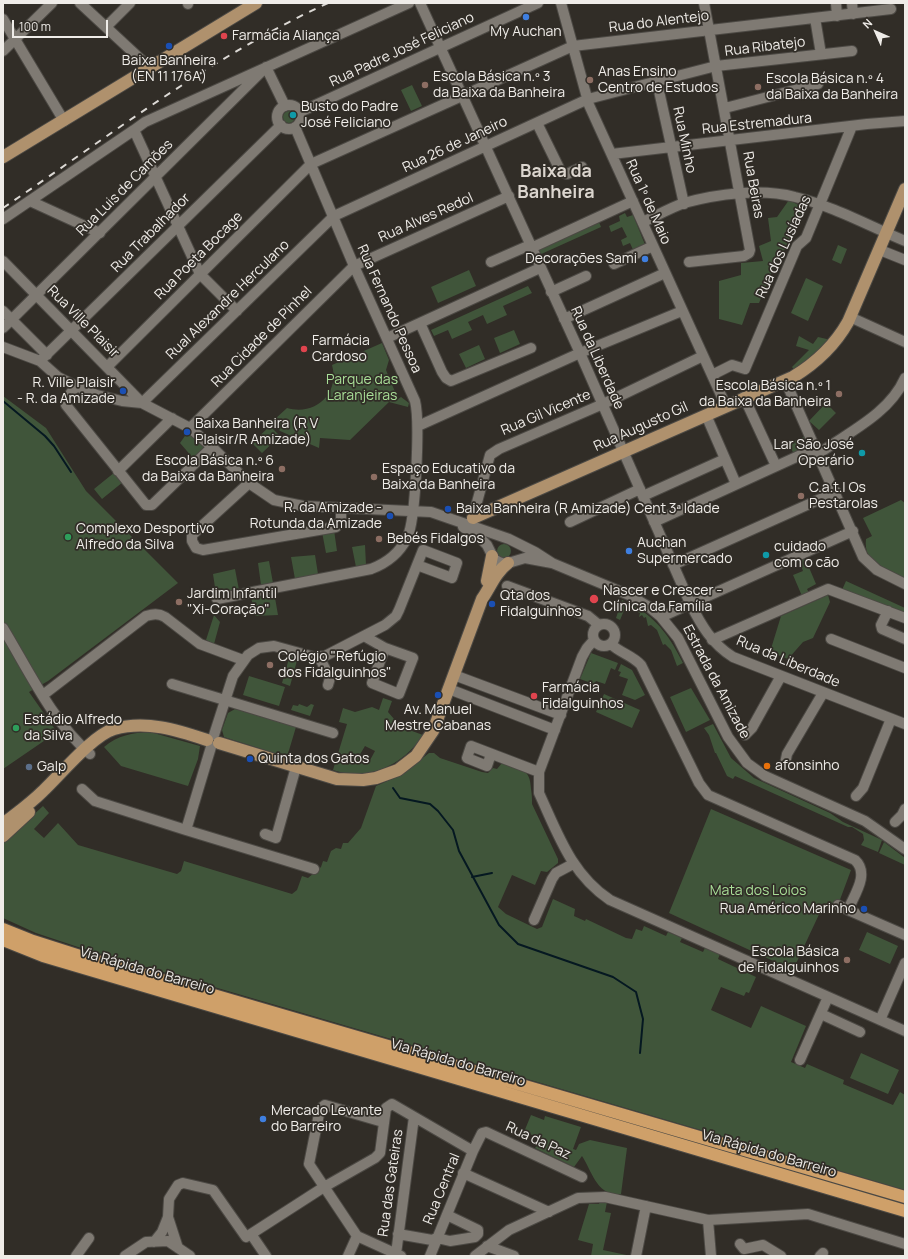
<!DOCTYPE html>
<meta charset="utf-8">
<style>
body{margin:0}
#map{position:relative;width:908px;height:1259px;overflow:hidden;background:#312d27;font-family:Manrope,sans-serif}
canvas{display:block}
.frame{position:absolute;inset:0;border:4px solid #efece8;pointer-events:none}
.north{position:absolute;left:856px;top:12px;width:40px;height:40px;-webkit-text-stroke:3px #312d27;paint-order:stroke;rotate:315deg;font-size:11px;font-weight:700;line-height:16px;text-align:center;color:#efece8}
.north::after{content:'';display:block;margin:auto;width:14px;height:18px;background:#efece8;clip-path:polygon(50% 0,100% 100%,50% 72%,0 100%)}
.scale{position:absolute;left:12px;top:20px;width:96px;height:18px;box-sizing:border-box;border:2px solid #efece8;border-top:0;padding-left:5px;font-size:12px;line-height:14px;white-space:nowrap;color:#efece8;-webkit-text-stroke:3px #312d27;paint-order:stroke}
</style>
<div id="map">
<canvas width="908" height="1259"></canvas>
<div class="frame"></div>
<div class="north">N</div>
<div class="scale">100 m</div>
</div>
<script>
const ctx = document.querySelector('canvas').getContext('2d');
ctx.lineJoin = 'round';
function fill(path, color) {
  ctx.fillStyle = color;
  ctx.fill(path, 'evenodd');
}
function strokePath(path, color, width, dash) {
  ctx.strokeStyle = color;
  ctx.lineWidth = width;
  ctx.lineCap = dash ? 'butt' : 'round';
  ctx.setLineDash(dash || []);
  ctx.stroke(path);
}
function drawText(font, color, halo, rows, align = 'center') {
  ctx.font = font + ' Manrope,sans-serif';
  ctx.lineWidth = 3.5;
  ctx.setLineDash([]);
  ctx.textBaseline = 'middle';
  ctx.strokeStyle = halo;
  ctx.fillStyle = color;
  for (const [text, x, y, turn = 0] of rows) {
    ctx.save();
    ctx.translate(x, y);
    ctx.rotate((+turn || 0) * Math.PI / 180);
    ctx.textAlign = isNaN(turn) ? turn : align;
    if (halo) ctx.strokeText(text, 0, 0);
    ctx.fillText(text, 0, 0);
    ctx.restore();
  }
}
const green = new Path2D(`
 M412 85 422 106 411 111 401 90Z
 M283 117a6 6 0 1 1 12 0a6 6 0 1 1-12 0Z
 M789 200 806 209 786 249 780 253 759 303H750L742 325 719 319V281L741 275V263L763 261 759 246 771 241 768 218 777 217Z
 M625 213 627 217 633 215 646 247 634 252 630 243 623 246 621 240 627 237 622 227 611 232 609 226 620 221 619 216Z
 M599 222 601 227 539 255 536 250Z
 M838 245 847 249 841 264 832 260Z
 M469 270 476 286 438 303 431 287Z
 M806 278 823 286 808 321 791 313Z
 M528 286 532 293 503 306 507 315 487 324 483 315 468 322 472 330 452 339 448 330 434 336 431 330Z
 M514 330 520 344 500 353 494 338Z
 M799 336 813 344 818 337 831 340 795 371 792 367 809 350 796 346Z
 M382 343 389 360 386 370 398 399 401 397 409 403 408 407 389 402 350 440 320 438 319 448 280 431 275 425V419L287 408C315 416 340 394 332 365Z
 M479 345 485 359 466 368 459 354Z
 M3 396 46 428 86 491 178 583 48 681 29 692 57 732 3 769Z
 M826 403 836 413 819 430 809 421Z
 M270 426 280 436 262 453 252 443Z
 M187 433 204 447 193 458 180 443Z
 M806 436 811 447 794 455 789 443Z
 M115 472 123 482 102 499 94 489Z
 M901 500 905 503V580C886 571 863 564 866 539L872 536 863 518Z
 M334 530 337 551 326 553 322 532Z
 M497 551a7 7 0 1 1 14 0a7 7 0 1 1-14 0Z
 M365 545 366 565 356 567 352 547Z
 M315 555 318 574 295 579 291 557Z
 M805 558 816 584 807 589 809 593 802 596 793 575 803 571 799 561Z
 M269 561 273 583 261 585 258 563Z
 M235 569 239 590 216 594 213 574Z
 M846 581 905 608V614L842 590Z
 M274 592 278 615 255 616 251 597Z
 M828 595 830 602 813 638 803 642 788 659 770 652 781 616Z
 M622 600 632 605 630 610 625 608 620 620 616 618Z
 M634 606C658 619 671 639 683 663L677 666 671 650 665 644 663 645 657 630 651 625 648 626 646 617 644 618 642 615 639 617 640 613 633 610Z
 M214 615 220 622 214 644 206 640Z
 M591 653 618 663 615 670 611 668 605 684 596 681 594 684 580 679Z
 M290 655 298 657 290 686 282 683Z
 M621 664 632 670 645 695 635 700 622 695 628 679 619 676 621 672 618 671Z
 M249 676 285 687 279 706 243 695Z
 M691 688 710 720 686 732 670 697Z
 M604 694 640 710 632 728 596 712Z
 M383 698 392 701 388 712 401 727 423 735C403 765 369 782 333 770L347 724 339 722 343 708 355 712 372 707 379 710ZM365 746 375 751 369 762 359 756Z
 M299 704 307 707 311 704 314 705 310 716 291 710 293 705 298 706Z
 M235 709 296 727 287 757 224 737 222 730 228 713Z
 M713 724 731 758 754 778 830 813 843 822 882 840 878 852 861 845 864 840 863 834 852 827H848L735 776 733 779 727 776 716 753H715L709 735 704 728Z
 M150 732 200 746 198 759 188 786 121 766 104 747C118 735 132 733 150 732Z
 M429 753H434L440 758 482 772 488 773 493 768 497 769 502 763C521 770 530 767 531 789 532 795 532 799 532 804L558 859V863L547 872 541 871 535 885 512 875 498 907 506 914 537 929 542 927 553 899 575 909 574 916 585 921 586 919 626 938 632 939 636 929 642 931 644 926 666 936 668 932 682 938 680 942 703 952 705 948 720 954 718 959 756 977 749 993 746 992 744 996 721 987 711 1010 751 1028 761 1006 806 1026 791 1062 805 1068 807 1064 844 1080 843 1084 893 1105 900 1092 905 1095V1190L78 947 36 933 3 918V843L43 806 49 813 34 829 44 838 58 823 78 845 177 874 181 871 184 861 292 894 297 890 302 876 308 878 321 867 323 861 327 862 331 851 336 848 341 849 343 843H348L361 828 376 786 401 775Z
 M711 809 851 870 838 905 822 908 793 970 669 913Z
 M884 842 905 858V865L879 853Z
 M867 932 898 946 890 964 859 950Z
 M861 1053 899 1070 888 1094 850 1078Z
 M531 1115 544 1120 545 1116 581 1127 573 1149 576 1150 579 1144 590 1140 627 1148 621 1194C597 1197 592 1171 582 1156L574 1167 535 1148 543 1139 524 1132Z
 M600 1201 607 1202 605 1212 611 1213 603 1250 631 1256H591L593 1244 578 1240 589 1204H599Z`);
const stream = new Path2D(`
 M3 401 45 436 54 446 71 472
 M393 788 400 798 430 804 438 811 453 830 459 851 499 925 518 944 613 977 636 992 643 1019 640 1053
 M472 877 492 873`);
const minor = new Path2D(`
 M80 3 150 68
 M188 3V4
 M420 3 580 353 690 603C701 625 712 644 733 657L905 724
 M561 3 589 105 726 406
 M836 3 837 16
 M852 3 853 14
 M815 18 821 54
 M3 19 64 121
 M106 27 130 3
 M3 51 52 3
 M266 67 285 106
 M657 82 684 204
 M277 117a12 12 0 1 1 24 0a12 12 0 1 1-24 0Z
 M725 108 818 84
 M300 112 538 3
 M537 123 561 172 567 174 582 167
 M612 154 867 124 905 121
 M30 201 100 233
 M3 219 134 130
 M643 222C656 216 670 208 684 203 717 194 761 188 795 197 833 206 869 226 905 241
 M531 248 633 201
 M880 250 905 260
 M3 261 142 403
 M491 262 530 245
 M689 262 744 256 749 253 750 250 704 3
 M614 264 653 246
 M551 292 586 276
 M3 311 47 355
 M237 311 200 274 134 130 145 122 409 3
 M850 317 905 342
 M564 319 665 273
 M420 323 442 372 446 378 451 381 531 348
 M3 328 261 72
 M387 338 540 268
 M3 347 40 361 58 377 76 386 97 395 122 401 142 403 190 428 212 447 249 483 274 500 303 506 431 512 509 539 535 552 552 563
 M40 361 281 125
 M107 367 311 164 573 46 891 9
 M712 375 732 365 745 369 797 246 806 238 852 126
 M785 380 863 557 877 570 905 584
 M76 386 68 397 66 405 146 505H152L212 447
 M744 397 776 466
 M142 403 334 216 588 99 716 66 852 51
 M706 415 736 484
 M418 426 580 353 682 311
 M190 428 354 266 509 196
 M824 450C853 430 890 412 905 378
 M118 471 172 418
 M249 483 192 535V541L196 548 203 550 336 527 341 520V508
 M643 496 725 459
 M570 522 640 489
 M654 522 816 448
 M471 524 490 455 499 449 603 404 703 356
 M463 527 481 539 487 545 494 559 499 562 505 564 525 558 552 563 629 595 649 607 661 617 678 638 728 737 747 763 765 776 865 821 905 849
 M673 565 836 492
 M507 586 588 616 599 625
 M217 599 371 569C387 563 399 554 407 538 416 521 420 420 415 401L354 266 295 127
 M888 611 881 625 882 629 905 639
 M661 617 853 531
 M593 635a11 11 0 1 1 22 0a11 11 0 1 1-22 0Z
 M3 628C29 671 52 721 90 754
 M364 636 385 648
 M831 639 905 668
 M594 640 587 648 582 657 539 772V793C558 834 571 874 610 900L905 1031
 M712 640 828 589 905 618
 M611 644C620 653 632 655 641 665L699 783 708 795 855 860C870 874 854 895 848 910L905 935
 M385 648 413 658 399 694 372 683Z
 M319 657 330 678 328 685
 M454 675 561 715
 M172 684 333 733
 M449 689 555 730
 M43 695 146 616C153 614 158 613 165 617L200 644 243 660
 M214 735 233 676 248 655 259 648 274 646 314 657 325 656 385 625 396 616 399 610 423 550 457 563 452 578 417 565
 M745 735 752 728 781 676
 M211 747 186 830 314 869
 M491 754 487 766 467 758 471 746 539 772
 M785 764 787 754 823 693
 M82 789 95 801 186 830
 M856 796 863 788 891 719
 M895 822 902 815 905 809
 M265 834 276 838 296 767
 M838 905 848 910
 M534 920 552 879 556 873 573 864
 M821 1014 860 1032
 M880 1020 905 963
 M800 1060 828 997
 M383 1122 325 1105 320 1109 309 1164 357 1236 401 1256
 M463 1173 549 1212
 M168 1217 178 1248
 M708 1220 711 1256
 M251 1234 266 1256
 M398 1234 432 1240 437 1238 450 1241 475 1237 478 1234V1230L447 1215
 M154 1242 162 1232 168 1217 169 1199 178 1185 183 1183 213 1190 246 1237 251 1234 324 1187 375 1158 380 1153 386 1108 392 1104 473 1151
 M740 1244 744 1249 763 1245 781 1256
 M487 1246 514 1256
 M396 1254 414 1117
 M76 1256 89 1238
 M125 1256 146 1242 168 1241 190 1256
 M348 1256 357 1236
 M430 1256 473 1151 482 1133 486 1132 582 1177
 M475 1256 509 1230 578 1198 605 1197 708 1220 808 1214 905 1244
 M636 1256 646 1206
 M820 1256 823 1253`);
const major = new Path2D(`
 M3 157 256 3
 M473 518 793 377C816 363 835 345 848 322L905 189
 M487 581 492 556
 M219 743 337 779 363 780 376 778 398 770 416 756 433 731 482 599C491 586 495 573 508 563
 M3 824C17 813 31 803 43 791 61 774 93 735 114 729 146 720 177 730 207 740
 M3 836 29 812`);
const highway = new Path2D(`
 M3 929 33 941 80 956 905 1197
 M3 940 43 956 905 1211`);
const rail = new Path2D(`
 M3 208C108 137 212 56 328 3`);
const markers = [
 [526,17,4,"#3f7fe0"],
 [224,36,4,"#e0444e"],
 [169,46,4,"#1a4fb4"],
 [590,80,4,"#8d6e63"],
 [425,85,4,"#8d6e63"],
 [758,87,4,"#8d6e63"],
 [293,115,4,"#0f9aa8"],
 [645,259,4,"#3f7fe0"],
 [304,349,4,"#e0444e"],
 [123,391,4,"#1a4fb4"],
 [839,394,4,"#8d6e63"],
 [187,432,4,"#1a4fb4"],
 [862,453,4,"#0f9aa8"],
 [282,469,4,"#8d6e63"],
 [374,477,4,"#8d6e63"],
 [801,496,4,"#8d6e63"],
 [448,509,4,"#1a4fb4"],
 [390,516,4,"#1a4fb4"],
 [68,537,4,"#2e9e5b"],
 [379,539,4,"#8d6e63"],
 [629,551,4,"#3f7fe0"],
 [766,555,4,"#0f9aa8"],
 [594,599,5,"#e0444e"],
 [179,602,4,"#8d6e63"],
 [492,604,4,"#1a4fb4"],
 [270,665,4,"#8d6e63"],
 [438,695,4,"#1a4fb4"],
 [534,696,4,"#e0444e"],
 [16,728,4,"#2e9e5b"],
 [250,759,4,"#1a4fb4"],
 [767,766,4,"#e8710a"],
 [29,767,4,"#5c6f8a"],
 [864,909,4,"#1a4fb4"],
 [847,960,4,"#8d6e63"],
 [263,1119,4,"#3f7fe0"]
];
const streetNames = [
 ["Rua do Alentejo",659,22,-7],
 ["Rua Ribatejo",765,47,-7],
 ["Rua Padre José Feliciano",402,50,-25],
 ["Rua Estremadura",757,124,-6],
 ["Rua Minho",684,140,78],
 ["Rua 26 de Janeiro",455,145,-25],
 ["Rua Beiras",753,185,80],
 ["Rua Luis de Camões",125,188,-45],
 ["Rua 1º de Maio",648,202,66],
 ["Rua Alves Redol",426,218,-24],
 ["Rua Trabalhador",151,233,-45],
 ["Rua dos Lusíadas",784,247,-65],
 ["Rua Poeta Bocage",199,256,-45],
 ["Rual Alexandre Herculano",228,300,-44],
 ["Rua Fernando Pessoa",389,309,66],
 ["Rua Ville Plaisir",83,322,45],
 ["Rua Cidade de Pinhel",262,337,-45],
 ["Rua da Liberdade",597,358,66],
 ["Rua Gil Vicente",546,413,-23],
 ["Rua Augusto Gil",641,427,-24],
 ["Rua da Liberdade",788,662,23],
 ["Estrada da Amizade",716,682,62],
 ["Via Rápida do Barreiro",147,971,16],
 ["Via Rápida do Barreiro",458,1063,16],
 ["Rua da Paz",538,1141,25],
 ["Via Rápida do Barreiro",769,1154,16],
 ["Rua das Gateiras",391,1183,-82],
 ["Rua Central",442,1189,-68]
];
const poiNames = [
 ["My Auchan",526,32,"center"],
 ["Farmácia Aliança",232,36],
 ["Baixa Banheira",169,61,"center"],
 ["(EN 11 176A)",169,77,"center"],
 ["Anas Ensino",598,72],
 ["Centro de Estudos",598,88],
 ["Escola Básica n.º 3",433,77],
 ["da Baixa da Banheira",433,93],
 ["Escola Básica n.º 4",766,79],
 ["da Baixa da Banheira",766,95],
 ["Busto do Padre",301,107],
 ["José Feliciano",301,123],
 ["Decorações Sami",637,259,"right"],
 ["Farmácia",312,341],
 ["Cardoso",312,357],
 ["R. Ville Plaisir",115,383,"right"],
 ["- R. da Amizade",115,399,"right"],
 ["Escola Básica n.º 1",831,386,"right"],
 ["da Baixa da Banheira",831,402,"right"],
 ["Baixa Banheira (R V",195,424],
 ["Plaisir/R Amizade)",195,440],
 ["Lar São José",854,445,"right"],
 ["Operário",854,461,"right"],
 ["Escola Básica n.º 6",274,461,"right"],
 ["da Baixa da Banheira",274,477,"right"],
 ["Espaço Educativo da",382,469],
 ["Baixa da Banheira",382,485],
 ["C.a.t.l Os",809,488],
 ["Pestarolas",809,504],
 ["R. da Amizade -",382,508,"right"],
 ["Rotunda da Amizade",382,524,"right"],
 ["Baixa Banheira (R Amizade) Cent 3ª Idade",456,509],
 ["Complexo Desportivo",76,529],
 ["Alfredo da Silva",76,545],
 ["Bebés Fidalgos",387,539],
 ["Auchan",637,543],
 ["Supermercado",637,559],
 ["cuidado",774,547],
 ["com o cão",774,563],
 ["Nascer e Crescer -",603,591],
 ["Clínica da Família",603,607],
 ["Jardim Infantil",187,594],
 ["\"Xi-Coração\"",187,610],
 ["Qta dos",500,596],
 ["Fidalguinhos",500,612],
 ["Colégio \"Refúgio",278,657],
 ["dos Fidalguinhos\"",278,673],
 ["Farmácia",542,688],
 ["Fidalguinhos",542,704],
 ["Av. Manuel",438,710,"center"],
 ["Mestre Cabanas",438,726,"center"],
 ["Estádio Alfredo",24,720],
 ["da Silva",24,736],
 ["Quinta dos Gatos",258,759],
 ["afonsinho",775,766],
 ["Galp",37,767],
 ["Rua Américo Marinho",856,909,"right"],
 ["Escola Básica",839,952,"right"],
 ["de Fidalguinhos",839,968,"right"],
 ["Mercado Levante",271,1111],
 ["do Barreiro",271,1127]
];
const parkNames = [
 ["Parque das",362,380],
 ["Laranjeiras",362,396],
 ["Mata dos Loios",758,891]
];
const districtNames = [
 ["Baixa da",556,172],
 ["Banheira",556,193]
];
fill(green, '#40553a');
strokePath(stream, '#051821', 2);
strokePath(minor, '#4c4944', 12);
strokePath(major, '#4c4944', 14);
strokePath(highway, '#4c4944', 14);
strokePath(minor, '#7f7a73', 10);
strokePath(major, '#af916d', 12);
strokePath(highway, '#cfa069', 12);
strokePath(rail, '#dcd9d5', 2, [7, 7]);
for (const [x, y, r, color] of markers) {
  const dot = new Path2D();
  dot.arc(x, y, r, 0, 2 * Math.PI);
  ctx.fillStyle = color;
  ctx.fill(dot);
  strokePath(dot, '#312d27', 1.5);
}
drawText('14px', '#efece8', '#312d27', streetNames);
drawText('14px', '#efece8', '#312d27', poiNames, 'left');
drawText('14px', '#a9df98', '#312d27', parkNames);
drawText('bold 18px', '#dbd5ce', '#312d27', districtNames);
</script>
